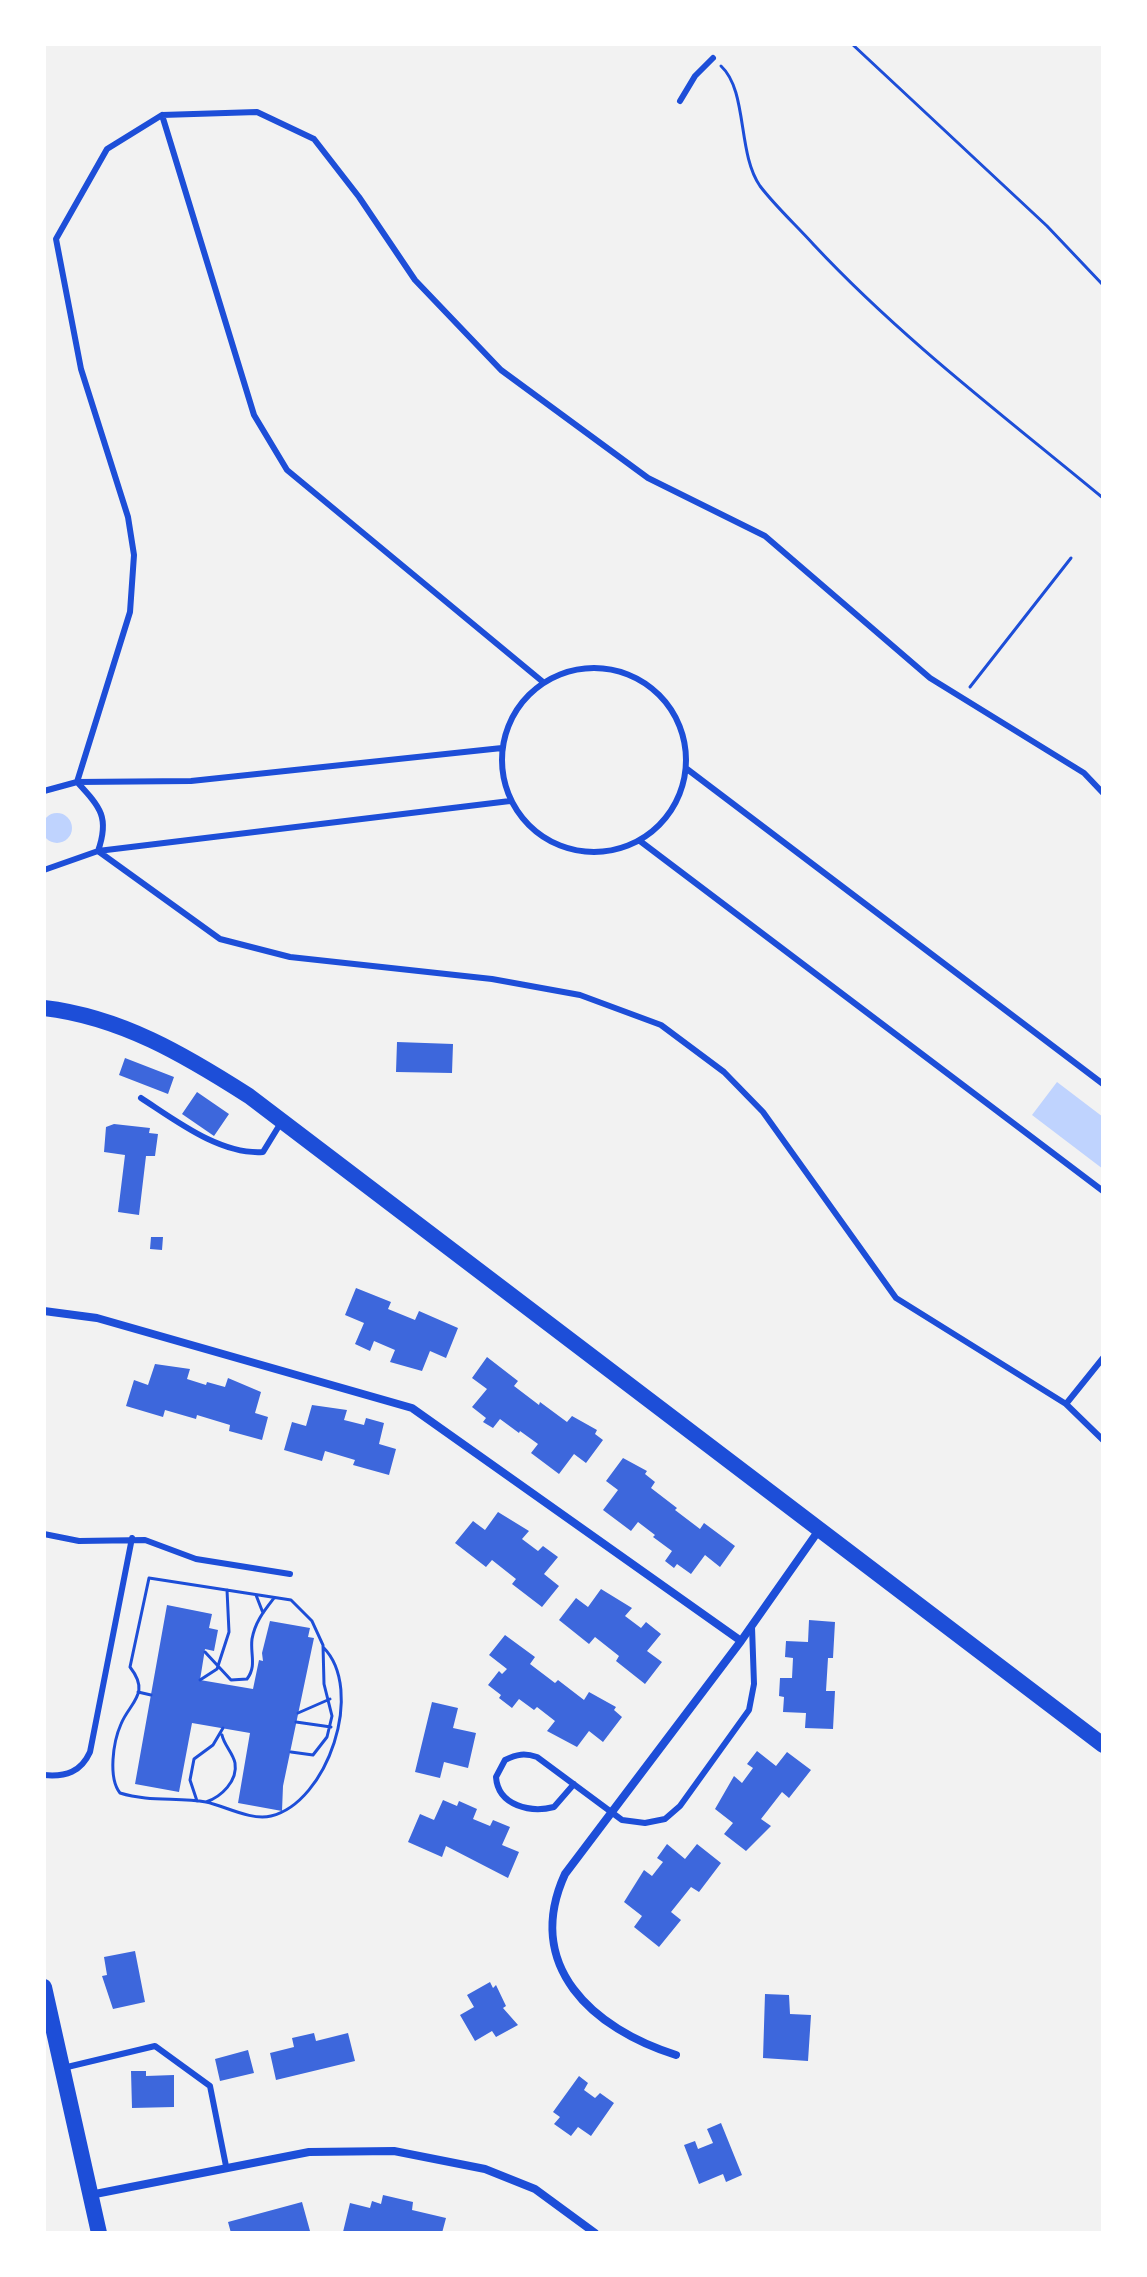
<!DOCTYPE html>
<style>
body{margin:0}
#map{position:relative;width:1147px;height:2277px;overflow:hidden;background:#f2f2f2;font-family:"Asap Condensed",sans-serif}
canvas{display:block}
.frame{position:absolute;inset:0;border:46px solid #fff;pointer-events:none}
</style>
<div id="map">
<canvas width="1147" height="2277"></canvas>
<div class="frame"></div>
</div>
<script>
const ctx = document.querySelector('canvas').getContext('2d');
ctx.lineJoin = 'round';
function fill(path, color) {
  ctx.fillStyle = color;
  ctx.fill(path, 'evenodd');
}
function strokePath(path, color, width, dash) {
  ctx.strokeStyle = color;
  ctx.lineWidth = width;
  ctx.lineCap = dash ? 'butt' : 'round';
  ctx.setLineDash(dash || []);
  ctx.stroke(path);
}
const water = new Path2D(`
 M42 828a15 15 0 1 1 30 0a15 15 0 1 1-30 0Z
 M1057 1082 1103 1117V1169L1032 1115Z`);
const building = new Path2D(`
 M397 1042 453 1044 452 1073 396 1072Z
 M125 1058 174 1077 168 1094 119 1075Z
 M197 1092 229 1114 214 1136 182 1114Z
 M114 1124 150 1128 149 1133 158 1134 155 1156H146L139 1215 118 1212 125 1155 104 1152 106 1127Z
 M151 1237H163L162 1250 150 1249Z
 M356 1288 391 1302 388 1309 415 1320 419 1311 458 1328 446 1358 430 1351 422 1371 390 1362 395 1350 374 1341 370 1351 355 1344 364 1323 345 1315Z
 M487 1357 518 1381 514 1386 539 1405 540 1402 567 1422 572 1416 597 1430 595 1434 603 1440 586 1463 574 1454 559 1474 531 1453 538 1444 520 1431 519 1433 500 1419 493 1428 483 1422 486 1418 472 1407 487 1389 472 1378Z
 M155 1364 190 1369 187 1379 206 1385 207 1382 225 1387 228 1378 261 1392 255 1413 268 1417 262 1440 229 1431 230 1425 197 1415 196 1419 165 1410 163 1417 126 1406 134 1380 148 1385Z
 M312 1405 347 1410 344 1420 364 1425 366 1418 384 1423 379 1444 396 1449 389 1475 353 1465 355 1460 325 1451 322 1461 284 1450 292 1422 306 1426Z
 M623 1458 647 1471 645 1474 655 1482 651 1488 677 1508 675 1510 700 1529 704 1523 735 1546 720 1567 705 1555 691 1574 677 1564 674 1568 665 1561 672 1551 653 1537 655 1535 638 1522 631 1531 603 1510 618 1490 606 1481Z
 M498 1512 529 1531 522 1539 538 1551 543 1546 558 1557 544 1574 559 1586 542 1607 512 1584 516 1579 492 1560 486 1567 455 1543 473 1521 485 1530Z
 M601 1589 632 1608 625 1616 641 1628 646 1622 661 1634 647 1651 662 1662 645 1684 616 1661 619 1656 595 1637 589 1644 559 1620 576 1598 588 1607Z
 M167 1605 212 1614 209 1628 218 1630 214 1651 205 1649 200 1680 253 1689 259 1660 263 1661 262 1653 270 1621 310 1628 308 1637 314 1638 283 1786 282 1811 238 1803 250 1733 192 1723 179 1792 135 1784Z
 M809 1620 835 1622 833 1658H828L826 1691H835L833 1729 805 1728 806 1713 783 1712 784 1697 779 1696 780 1678H792L793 1658 785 1657 786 1641 808 1642Z
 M505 1635 535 1657 530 1664 555 1683 558 1680 584 1700 589 1692 616 1707 614 1710 622 1717 603 1742 589 1731 577 1747 547 1731 555 1721 537 1707 534 1710 519 1699 512 1708 499 1698 501 1695 488 1685 499 1671 502 1674 507 1669 489 1655Z
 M432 1702 458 1708 453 1728 476 1733 468 1768 444 1762 440 1778 415 1772Z
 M757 1751 776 1766 787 1752 811 1770 789 1798 782 1792 761 1819 771 1826 746 1851 724 1834 733 1823 715 1809 734 1776 742 1783 753 1768 747 1764Z
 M443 1800 457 1806 459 1801 477 1809 473 1819 490 1826 493 1820 510 1827 502 1845 519 1852 508 1878 446 1846 442 1857 408 1842 420 1814 434 1820Z
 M667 1844 685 1859 697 1844 721 1863 699 1892 691 1887 671 1912 681 1920 659 1947 634 1927 642 1916 624 1902 644 1870 652 1876 663 1862 657 1858Z
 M135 1951 145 2002 113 2009 102 1976 107 1975 104 1957Z
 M490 1982 493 1988 496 1985 506 2006 503 2008 518 2025 496 2037 492 2031 475 2041 460 2015 474 2007 467 1995Z
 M765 1994 789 1995 790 2014 811 2015 808 2061 763 2058Z
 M314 2033 316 2041 348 2033 355 2061 276 2080 270 2053 294 2047 292 2038Z
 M248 2050 254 2073 220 2081 215 2059Z
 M131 2071H146V2076L174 2075V2107L132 2108Z
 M579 2076 588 2083 584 2090 595 2098 600 2093 614 2103 591 2136 578 2127 571 2136 554 2124 560 2117 553 2112Z
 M721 2123 742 2175 726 2182 723 2174 699 2184 684 2145 695 2141 698 2149 713 2143 707 2129Z
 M383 2195 413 2202 412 2210 446 2218 442 2233 343 2232 350 2203 370 2208 372 2201 381 2204Z
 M302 2202 310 2231 231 2233 228 2222Z`);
const path = new Path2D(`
 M852 44 1047 226 1103 285
 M721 66C748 91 737 153 760 186 776 207 796 225 814 245 902 339 1004 416 1103 498
 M970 687 1071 558
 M256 1595 263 1613
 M205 1652 231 1680 247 1679C257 1666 250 1654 252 1639 255 1622 264 1611 274 1598
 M200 1680 217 1669 229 1632 227 1590
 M138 1692 151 1695
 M298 1713 330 1699
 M296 1722 331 1727
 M291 1752 313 1755 327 1737 332 1716 324 1684 323 1645 312 1621 291 1600 149 1578 130 1667C151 1694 130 1702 121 1724 113 1742 108 1778 120 1793 149 1802 178 1797 206 1802 225 1806 251 1821 271 1816 327 1803 366 1690 323 1647
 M197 1801 190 1780 194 1759 213 1745 223 1728
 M206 1802C221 1797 238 1781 235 1763 233 1753 224 1745 222 1735`);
const service = new Path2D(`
 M680 101 695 76 713 58
 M162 115 107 149 56 239 81 369 128 517 134 555 130 612 77 782C100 807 110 817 98 851L220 939 290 957 492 979 580 995 661 1025 724 1072 763 1112 896 1298 1066 1404 1103 1440
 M502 760a92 92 0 1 1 184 0a92 92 0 1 1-184 0Z
 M543 682 287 470 254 415 162 115 257 112 314 139 359 197 415 280 501 370 648 478 765 536 930 678 1084 773 1103 793
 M687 769 1103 1084
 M44 791 77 782 191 781 502 748
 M640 841 1103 1191
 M44 870 98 851 510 801
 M141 1098C175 1120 220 1155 263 1152L282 1121
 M1066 1404 1103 1358
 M44 1534 79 1541 145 1540 196 1559 290 1574
 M44 1775C66 1777 81 1772 90 1752L132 1538
 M574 1784 554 1807C531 1813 498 1806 496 1777L505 1760C517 1754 525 1753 537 1757L622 1820 645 1823 665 1819 680 1806 749 1710 754 1684 752 1627
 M63 2068 155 2046 210 2086 226 2166`);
const minor = new Path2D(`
 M44 1311 97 1318 412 1408 741 1641
 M676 2055C593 2029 523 1966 565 1874L741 1641 819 1530
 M90 2195 309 2152 394 2151 485 2169 535 2189 595 2233`);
const secondary = new Path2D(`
 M44 1008C121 1017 185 1055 249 1096L1103 1745
 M44 1987 99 2233`);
fill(water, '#bfd3fe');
fill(building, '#3d67dc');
strokePath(path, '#1d4ed8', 3);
strokePath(service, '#1d4ed8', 6);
strokePath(minor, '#1d4ed8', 8);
strokePath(secondary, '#1d4ed8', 16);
</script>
